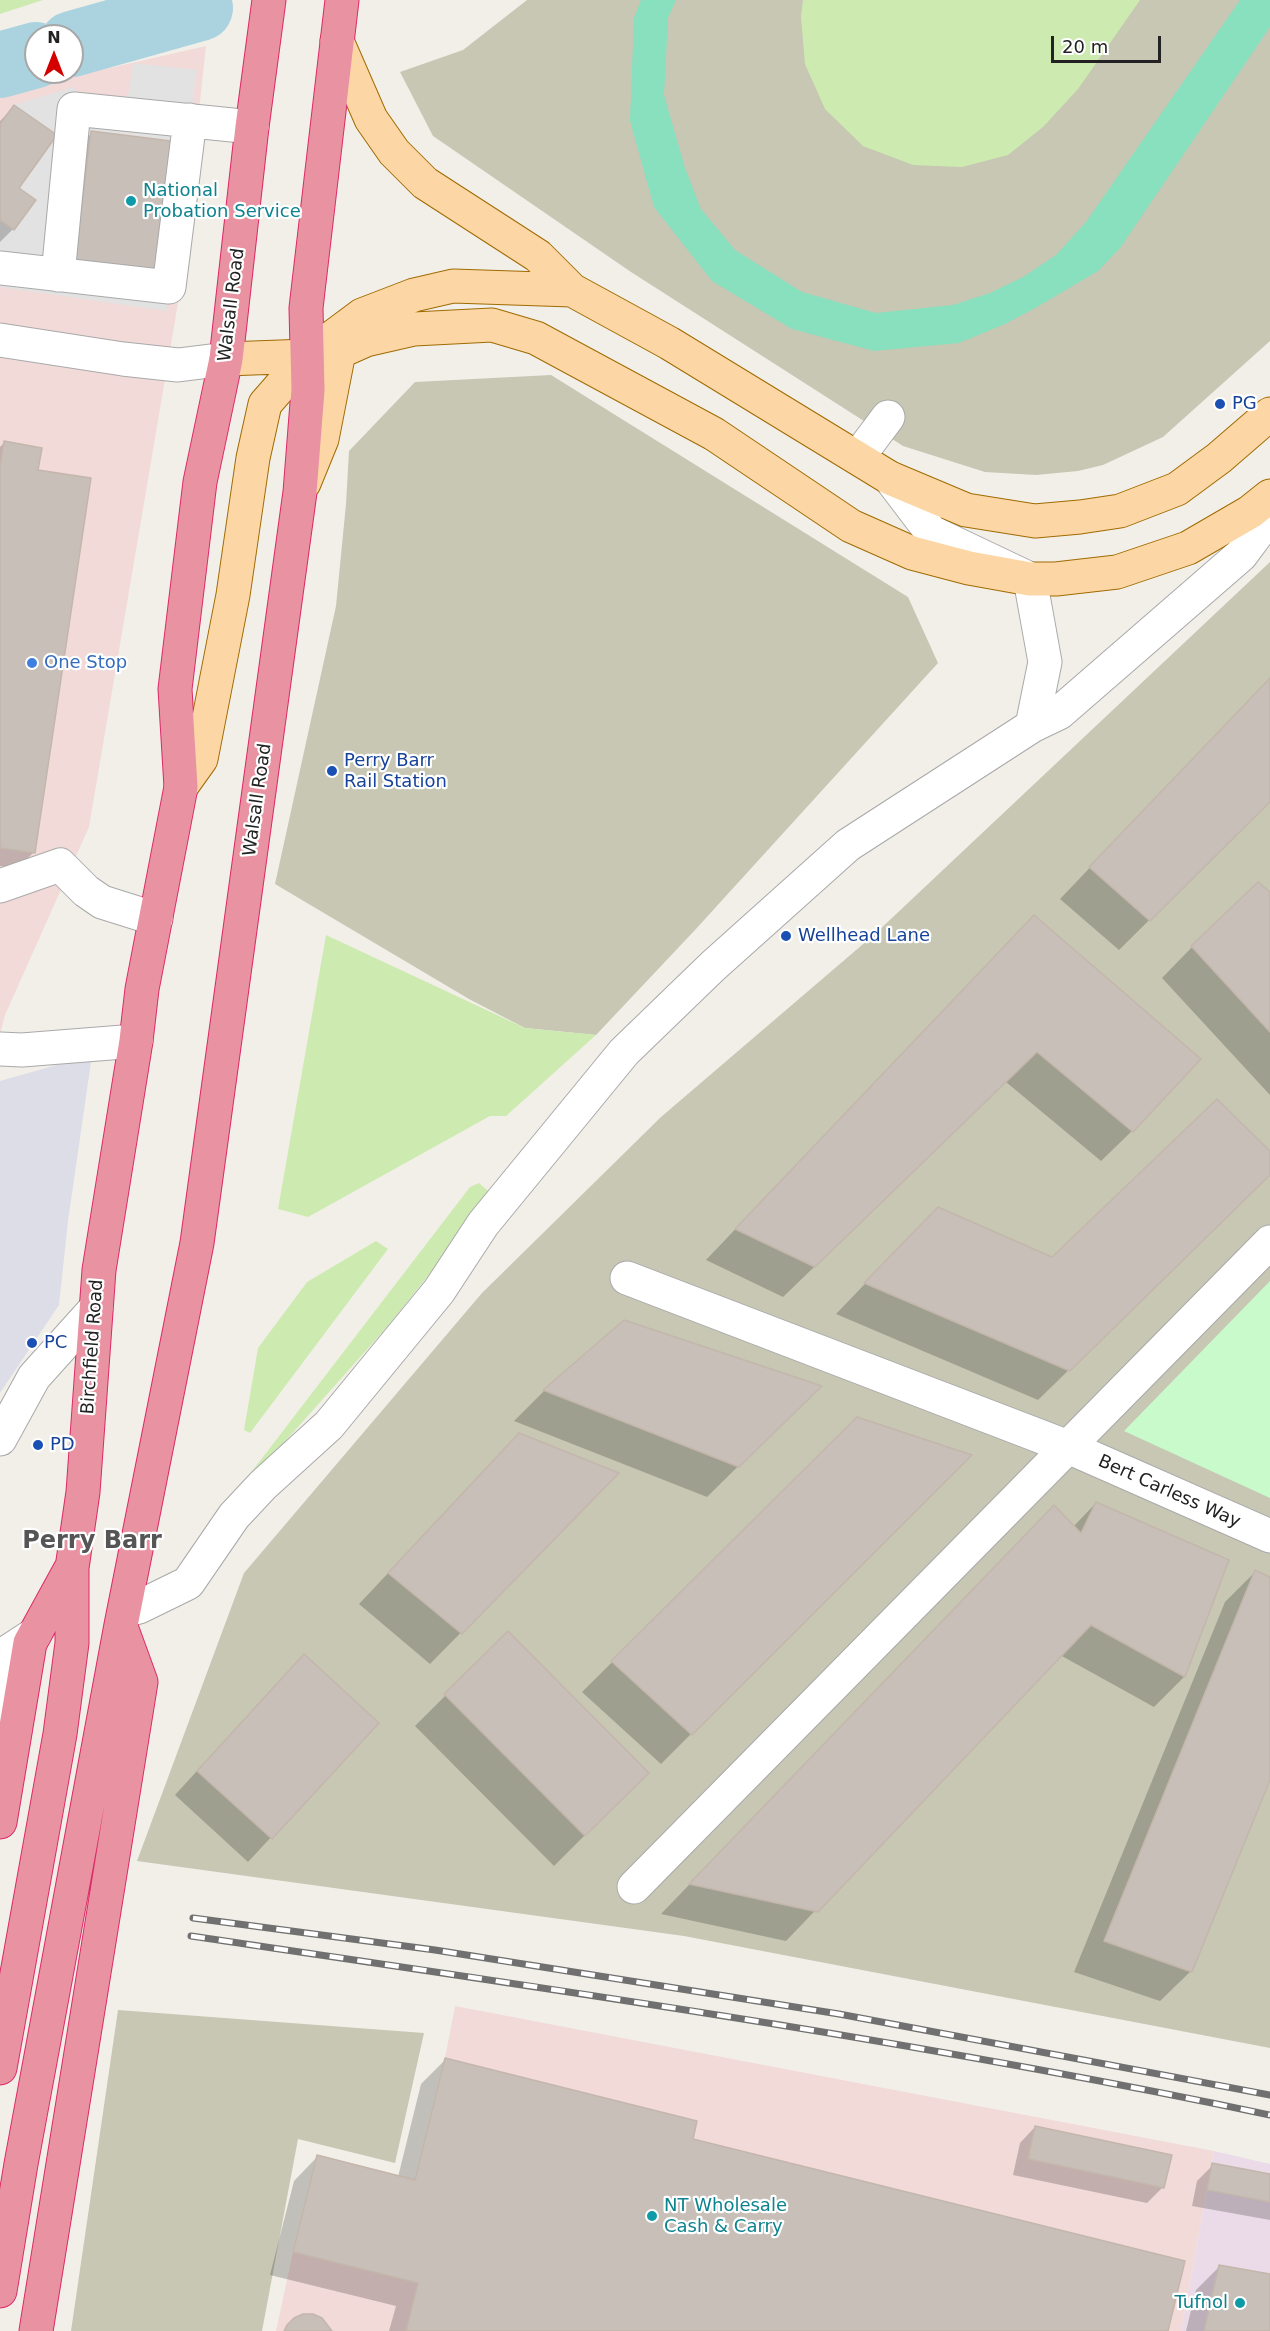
<!DOCTYPE html>
<style>
body{margin:0}
#map{position:relative;width:1270px;height:2331px;overflow:hidden;background:#f2efe9;font-family:"DejaVu Sans",sans-serif}
canvas{display:block}
.north{position:absolute;left:24px;top:24px;width:60px;height:60px;box-sizing:border-box;background:#fff;border:2px solid #a7a7a7;border-radius:50%;rotate:0deg;font-size:16px;font-weight:700;line-height:24px;text-align:center;color:#222}
.north::after{content:'';display:block;margin:auto;width:21px;height:27px;background:#d40000;clip-path:polygon(50% 0,100% 100%,50% 72%,0 100%)}
.scale{position:absolute;left:1051px;top:36px;width:110px;height:27px;box-sizing:border-box;border:3px solid #222;border-top:0;padding-left:8px;font-size:18px;line-height:21px;white-space:nowrap;color:#222;-webkit-text-stroke:4px #fff;paint-order:stroke}
</style>
<div id="map">
<canvas width="1270" height="2331"></canvas>
<div class="north">N</div>
<div class="scale">20 m</div>
</div>
<script>
const ctx = document.querySelector('canvas').getContext('2d');
ctx.lineJoin = 'round';
function fill(path, color) {
  ctx.fillStyle = color;
  ctx.fill(path, 'evenodd');
}
function strokePath(path, color, width, dash) {
  ctx.strokeStyle = color;
  ctx.lineWidth = width;
  ctx.lineCap = dash ? 'butt' : 'round';
  ctx.setLineDash(dash || []);
  ctx.stroke(path);
}
function drawText(font, color, halo, rows, align = 'center') {
  ctx.font = font + ' "DejaVu Sans",sans-serif';
  ctx.lineWidth = 4.5;
  ctx.setLineDash([]);
  ctx.textBaseline = 'middle';
  ctx.strokeStyle = halo;
  ctx.fillStyle = color;
  for (const [text, x, y, turn = 0] of rows) {
    ctx.save();
    ctx.translate(x, y);
    ctx.rotate((+turn || 0) * Math.PI / 180);
    ctx.textAlign = isNaN(turn) ? turn : align;
    if (halo) ctx.strokeText(text, 0, 0);
    ctx.fillText(text, 0, 0);
    ctx.restore();
  }
}
const commercial = new Path2D(`
 M206 46 178 303 89 827 5 1015 0 1034V93Z
 M455 2006 1214 2151 1181 2331H276L293 2252 317 2155 415 2179 445 2058Z`);
const industrial = new Path2D(`
 M1214 2151 1270 2164V2331H1181Z`);
const construction = new Path2D(`
 M527 0H1270V341L1163 437 1103 465 1078 471 1036 475 985 472 903 446 631 272 433 136 400 72 463 50Z
 M551 375 908 597 938 663 695 930 596 1035 525 1028 469 999 275 884 336 606 346 504 349 451 415 382Z
 M1270 562V2048L684 1936 137 1861 244 1573 482 1293 661 1117 876 933Z
 M118 2010 424 2033 395 2163 298 2139 262 2331H71Z`);
const grass = new Path2D(`
 M0 0H43L0 14Z
 M803 0H1140L1078 89 1043 127 1008 155 962 167 913 165 863 146 825 109 805 64 801 17Z
 M326 935 525 1028 596 1035 506 1116H490L308 1217 278 1209Z
 M479 1183 493 1195 387 1327 281 1446 238 1499 233 1496 470 1187Z
 M376 1241 388 1249 250 1433 244 1430 258 1348 307 1282Z`);
const park = new Path2D(`
 M1270 1281V1498L1124 1431Z`);
const pitch = new Path2D(`
 M641 0H676L668 18 664 95 685 168 701 209 735 250 802 292 876 313 953 305 990 293 1023 277 1056 255 1086 222 1240 0H1270V27L1120 248 1098 271 1037 307 1005 324 959 343 874 351 792 329 712 281 654 207 630 121 634 18Z`);
const parking = new Path2D(`
 M133 63 197 70 187 143 91 131 170 272 167 311 0 287V220L14 230 36 200 19 188 57 135 14 105 74 87 81 97 127 103Z`);
const plaza = new Path2D(`
 M92 1055 68 1221 59 1305 0 1393V1081Z`);
const shadow = new Path2D(`
 M14 107 17 188 13 229 0 242V121Z
 M92 133 185 144 52 283 68 156Z
 M4 443 37 471 33 853 17 869 0 866V447Z
 M1270 679V800L1119 950 1060 899Z
 M1270 894V1095L1162 978 1192 947Z
 M1004 947 1132 1131 1101 1161 1006 1082 783 1297 706 1260Z
 M1270 1153V1174L1038 1400 836 1314 908 1239 1052 1259Z
 M624 1321 789 1416 707 1497 514 1421 544 1391Z
 M857 1419 969 1456 661 1764 582 1692Z
 M489 1466 617 1474 430 1664 359 1604Z
 M1096 1503 1227 1561 1184 1677 1154 1707 1060 1655 786 1941 661 1914 1024 1537 1073 1527Z
 M1255 1572 1270 1579V1776L1191 1971 1160 2001 1074 1972 1225 1602Z
 M508 1633 647 1773 554 1866 415 1726Z
 M280 1680 377 1723 248 1862 175 1795Z
 M445 2060 691 2140 1166 2331H389L396 2306 270 2275 294 2181 317 2157 398 2177 421 2084Z
 M1035 2127 1163 2187 1147 2203 1013 2175 1020 2143Z
 M1213 2165 1270 2176V2220L1192 2206 1197 2181Z
 M1219 2267 1270 2276V2331H1186L1196 2290Z`);
const river = new Path2D(`
 M72 44 200 8
 M0 65 36 55`);
const building = new Path2D(`
 M14 105 57 135 19 188 36 200 14 230 0 220V124Z
 M91 131 187 143 170 272 75 260Z
 M4 441 42 448 38 470 91 478 35 853 0 848V465Z
 M1270 678V802L1150 921 1089 867Z
 M1258 882 1270 892V1032L1191 946Z
 M1034 915 1201 1059 1133 1132 1037 1052 815 1267 735 1229Z
 M1217 1099 1270 1151V1175L1070 1371 864 1283 938 1207 1052 1257Z
 M624 1320 822 1386 739 1467 543 1390Z
 M857 1417 972 1455 692 1735 611 1661Z
 M519 1433 619 1473 462 1634 388 1573Z
 M1096 1502 1229 1560 1185 1677 1091 1625 818 1912 689 1884 1054 1505 1081 1533Z
 M1255 1570 1270 1577V1780L1192 1972 1104 1941Z
 M508 1631 649 1773 585 1836 444 1694Z
 M304 1654 379 1723 272 1839 197 1771Z
 M445 2058 697 2121 693 2139 1185 2261 1168 2331H406L418 2283 293 2252 317 2155 415 2180Z
 M1035 2126 1172 2155 1164 2188 1028 2159Z
 M1212 2163 1270 2174V2202L1207 2190Z
 M1219 2265 1270 2274V2331H1204Z
 M303 2314H313L322 2318 332 2331H284L287 2325 294 2318Z`);
const minor = new Path2D(`
 M0 268 169 287 190 120
 M58 275 74 109 252 127
 M0 340 123 359 178 365 226 359
 M858 457 888 417
 M890 478 931 532 1030 579 1045 662 1032 726
 M0 886 60 865 86 891 102 902 156 919
 M0 1049 22 1050 136 1041
 M627 1278 1068 1447 1270 1536
 M0 1439 34 1377 96 1308
 M125 1611 139 1607 188 1583 234 1516 263 1485 329 1425 439 1291 483 1224 624 1052 713 966 848 845 1032 726 1059 713 1241 555 1270 516
 M0 1657 35 1634
 M0 1678 15 1730
 M634 1887 1270 1242`);
const major = new Path2D(`
 M337 41 371 119 394 152 425 183 538 256 572 290 669 343 890 478 966 510 1035 521 1080 517 1120 511 1177 489 1219 458 1270 414
 M226 359 307 356 339 352 366 340 414 329 492 325 536 338 714 434 851 526 912 553 969 568 1030 579H1056L1117 572 1188 548 1250 512 1270 496
 M304 483 322 439 339 352
 M181 787 201 759 233 595 253 458 265 404 307 356 362 315 414 295 453 286 572 290`);
const highway = new Path2D(`
 M0 1822 30 1643 70 1570
 M0 2068 60 1734 72 1643V1568L83 1492 99 1270 136 1041 142 989 181 787 175 689 200 482 226 359 252 127 269 0
 M0 2291 21 2164 121 1625 197 1243 300 492 308 390 306 308 342 0
 M36 2331 141 1682 121 1627`);
const rail = new Path2D(`
 M193 1918 435 1950 839 2014 1270 2095
 M191 1936C552 1989 913 2040 1270 2115`);
const markers = [
 [131,201,6,"#0f9aa8"],
 [1220,404,6,"#1a4fb4"],
 [32,663,6,"#3f7fe0"],
 [332,771,6,"#1a4fb4"],
 [786,936,6,"#1a4fb4"],
 [32,1343,6,"#1a4fb4"],
 [38,1445,6,"#1a4fb4"],
 [652,2216,6,"#0f9aa8"],
 [1240,2303,6,"#0f9aa8"]
];
const cultureNames = [
 ["National",143,191],
 ["Probation Service",143,212],
 ["NT Wholesale",664,2206],
 ["Cash & Carry",664,2227],
 ["Tufnol",1228,2303,"right"]
];
const streetNames = [
 ["Walsall Road",232,305,-83],
 ["Walsall Road",258,800,-82],
 ["Birchfield Road",93,1347,-86],
 ["Bert Carless Way",1169,1492,24]
];
const transitNames = [
 ["PG",1232,404],
 ["Perry Barr",344,761],
 ["Rail Station",344,782],
 ["Wellhead Lane",798,936],
 ["PC",44,1343],
 ["PD",50,1445]
];
const shopNames = [
 ["One Stop",44,663]
];
const districtNames = [
 ["Perry Barr",92,1542]
];
fill(commercial, '#f2dad9');
fill(industrial, '#ebdbe8');
fill(construction, '#c7c7b4');
fill(grass, '#cdebb0');
fill(park, '#c8facc');
fill(pitch, '#88e0be');
fill(parking, '#e2e2e2');
fill(plaza, '#dddde8');
fill(shadow, '#0003');
strokePath(river, '#aad3df', 66);
fill(building, '#c7bfb8');
strokePath(building, '#c4b6ab', 1.5);
strokePath(minor, '#a9a9a9', 35);
strokePath(major, '#a06b00', 35);
strokePath(highway, '#dc2a67', 35);
strokePath(minor, '#fff', 33);
strokePath(major, '#fcd6a4', 33);
strokePath(highway, '#e892a2', 33);
strokePath(rail, '#707070', 7);
strokePath(rail, '#fff', 4.5, [14]);
for (const [x, y, r, color] of markers) {
  const dot = new Path2D();
  dot.arc(x, y, r, 0, 2 * Math.PI);
  ctx.fillStyle = color;
  ctx.fill(dot);
  strokePath(dot, '#fff', 2);
}
drawText('18px', '#0d838f', '#fff', cultureNames, 'left');
drawText('18px', '#222', '#fff', streetNames);
drawText('18px', '#164399', '#fff', transitNames, 'left');
drawText('18px', '#366cbe', '#fff', shopNames, 'left');
drawText('bold 24px', '#555', '#fff', districtNames);
</script>
